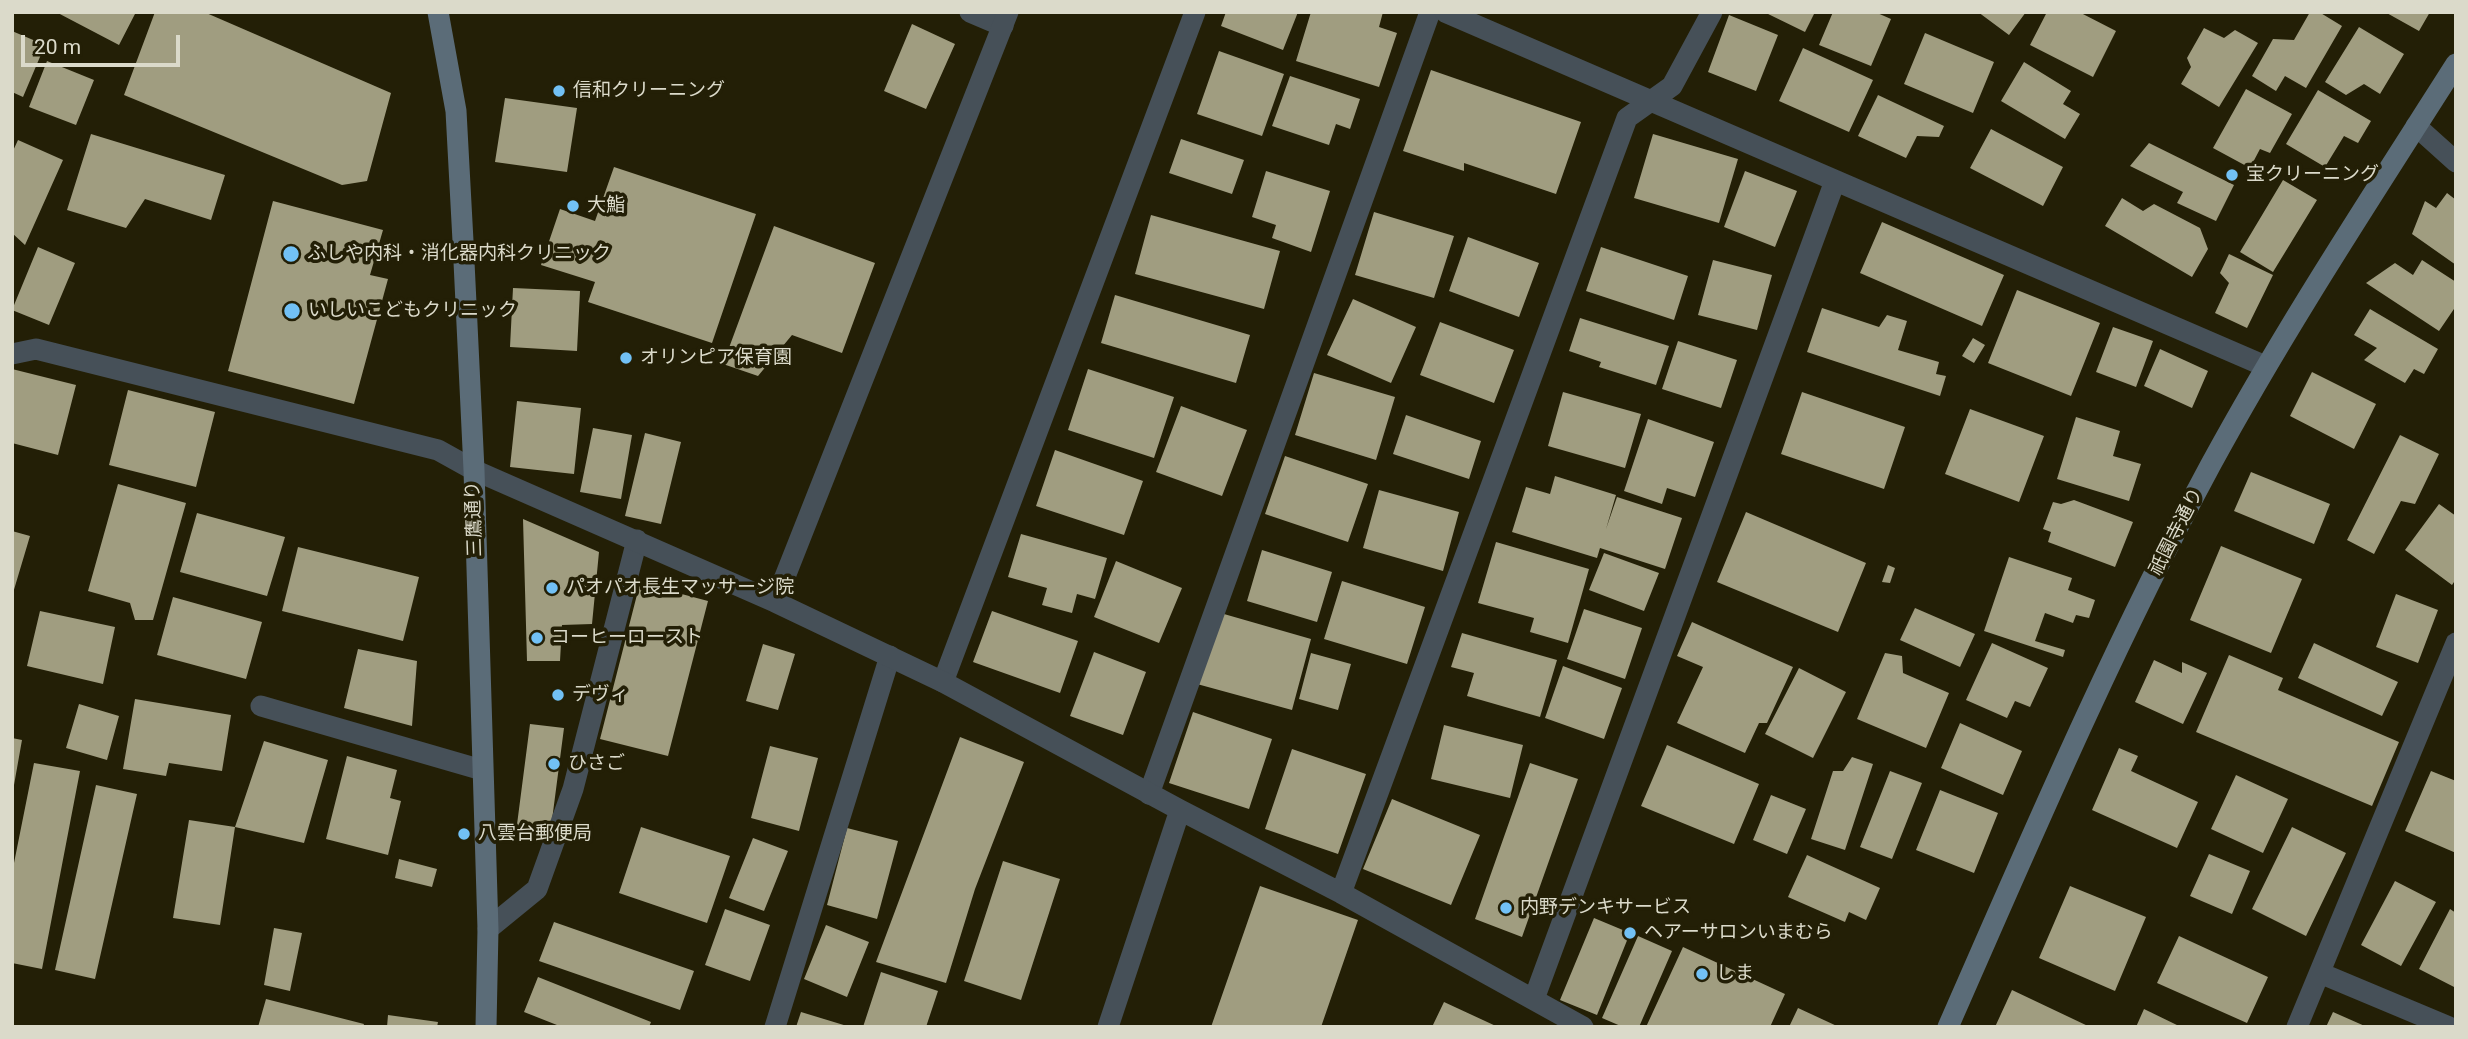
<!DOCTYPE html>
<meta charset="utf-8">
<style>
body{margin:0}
#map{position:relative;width:2468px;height:1039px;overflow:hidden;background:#231f06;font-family:Roboto,sans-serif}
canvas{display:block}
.frame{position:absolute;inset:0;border:14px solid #dbdaca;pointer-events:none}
.scale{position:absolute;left:21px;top:35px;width:159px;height:32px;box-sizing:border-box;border:4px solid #dbdaca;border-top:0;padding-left:9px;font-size:21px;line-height:24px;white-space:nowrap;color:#dbdaca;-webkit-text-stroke:5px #231f06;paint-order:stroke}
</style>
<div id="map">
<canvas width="2468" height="1039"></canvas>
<div class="frame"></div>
<div class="scale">20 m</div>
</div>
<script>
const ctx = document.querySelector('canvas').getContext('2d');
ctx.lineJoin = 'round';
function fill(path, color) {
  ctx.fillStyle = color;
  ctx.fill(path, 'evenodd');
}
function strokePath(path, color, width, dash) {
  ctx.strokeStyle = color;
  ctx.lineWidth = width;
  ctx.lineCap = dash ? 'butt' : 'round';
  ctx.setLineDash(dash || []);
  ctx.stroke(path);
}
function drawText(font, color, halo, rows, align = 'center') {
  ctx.font = font + ' Roboto,"Noto Sans JP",sans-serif';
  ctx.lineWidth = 7;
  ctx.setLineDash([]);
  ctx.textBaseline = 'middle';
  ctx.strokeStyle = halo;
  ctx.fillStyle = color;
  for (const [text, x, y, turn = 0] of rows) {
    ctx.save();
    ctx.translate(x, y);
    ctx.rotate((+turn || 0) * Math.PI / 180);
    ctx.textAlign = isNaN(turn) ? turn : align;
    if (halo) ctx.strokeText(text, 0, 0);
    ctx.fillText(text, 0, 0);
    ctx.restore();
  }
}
const building = new Path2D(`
 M56 12H136L119 45Z
 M155 12H204L391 93 367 181 342 185 124 95Z
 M1226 12H1298L1283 50 1221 26Z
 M1311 12H1383L1379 27 1397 33 1379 87 1296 61Z
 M1764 12H1815L1805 32Z
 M1833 12H1875L1891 19 1871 66 1819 45Z
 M1978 12H2026L2009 35Z
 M2047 12H2079L2116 31 2093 77 2030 45Z
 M2310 12H2319L2342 26 2306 88 2285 76 2276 91 2252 76 2273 39 2294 40Z
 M2385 12H2430L2419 31Z
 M1729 15 1778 35 1756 91 1708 72Z
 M912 24 955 44 926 109 884 91Z
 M2359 27 2404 54 2380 94 2364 84 2346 95 2325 82Z
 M2204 28 2224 38 2235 30 2258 43 2219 107 2181 84 2191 67 2187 58Z
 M12 31 45 45 23 97 12 92Z
 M1925 33 1994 62 1973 113 1904 84Z
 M1803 48 1873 80 1849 132 1779 101Z
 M1219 51 1284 74 1262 136 1197 114Z
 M47 61 94 80 76 125 29 107Z
 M2024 62 2071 91 2063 104 2080 114 2065 139 2001 101Z
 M1431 70 1581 122 1556 194 1464 163V171L1403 151Z
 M1290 76 1360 99 1350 129 1336 124 1329 145 1272 126Z
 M2246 89 2292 114 2270 153 2260 149 2250 168 2213 148Z
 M2318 90 2371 121 2358 143 2344 136 2325 167 2286 144Z
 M1878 95 1944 126 1939 137 1917 136 1906 158 1858 136Z
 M505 98 577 108 567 172 495 162Z
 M1991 129 2063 167 2043 206 1970 168Z
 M91 134 225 175 211 220 145 199 126 228 67 210Z
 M1653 134 1738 159 1719 223 1634 198Z
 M1181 139 1244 160 1232 194 1169 173Z
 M18 140 63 160 25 245 12 233V153Z
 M2149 143 2234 185 2216 221 2177 203 2183 192 2130 166Z
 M614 167 756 214 712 343 588 302 595 282 541 265 560 209 595 221Z
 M1266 171 1330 191 1311 252 1272 238 1276 225 1252 217Z
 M1745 171 1797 191 1775 247 1724 227Z
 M2283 180 2317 200 2273 272 2240 252Z
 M2447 193 2456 200V265L2412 234 2425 201 2436 208Z
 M2122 198 2143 211 2154 204 2200 228 2208 249 2192 277 2105 226Z
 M273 201 383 230 370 275 388 279 354 404 228 371Z
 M1374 212 1454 236 1434 298 1355 275Z
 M1151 215 1280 251 1264 309 1135 274Z
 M1882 222 2004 275 1982 326 1860 273Z
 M774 226 875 263 842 353 792 335 758 376 723 364Z
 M1468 237 1539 263 1519 317 1449 291Z
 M38 247 75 263 49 325 12 310Z
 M1601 247 1688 276 1674 320 1586 291Z
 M2229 254 2273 275 2247 328 2215 313 2229 283 2220 273Z
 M1713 260 1772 275 1757 330 1698 315Z
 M2422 260 2456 282V306L2439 331 2366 283 2395 263 2413 275Z
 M513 288 580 291 577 351 510 347Z
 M2017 290 2100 323 2071 396 1988 363Z
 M1115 295 1250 335 1236 383 1101 343Z
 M1353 299 1416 327 1391 383 1327 355Z
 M1822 308 1879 327 1887 315 1907 321 1898 350 1939 362 1936 374 1946 376 1940 396 1807 352Z
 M2370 309 2438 349 2424 374 2414 369 2405 383 2364 360 2377 348 2354 335Z
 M1580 318 1669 346 1656 385 1599 367 1601 362 1569 351Z
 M1440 322 1514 350 1494 403 1420 375Z
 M2113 327 2153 341 2136 387 2096 372Z
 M1973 338 1985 345 1974 363 1962 356Z
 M1678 341 1737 360 1721 408 1662 389Z
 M2160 349 2208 371 2192 408 2144 386Z
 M12 369 76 385 58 455 12 443Z
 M1088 369 1174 397 1154 458 1068 430Z
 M2312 372 2376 404 2354 449 2290 416Z
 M1314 373 1395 397 1376 460 1295 435Z
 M128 390 215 412 196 487 109 465Z
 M1563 392 1641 414 1625 468 1548 446Z
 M1802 392 1905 427 1884 489 1781 454Z
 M517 401 581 408 574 474 510 467Z
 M1181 406 1247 430 1222 496 1156 472Z
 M1970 409 2044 436 2019 502 1945 474Z
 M1406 415 1481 441 1469 479 1393 454Z
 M2076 417 2120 431 2113 456 2141 464 2129 501 2057 479Z
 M1648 419 1714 442 1695 497 1667 488 1662 504 1624 491Z
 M593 428 632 435 621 499 580 492Z
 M645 433 681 442 661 524 625 516Z
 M2400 435 2439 454 2415 504 2401 501 2374 554 2347 540Z
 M1055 450 1143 481 1124 535 1036 506Z
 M1285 456 1368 484 1348 542 1265 514Z
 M2251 472 2330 504 2314 544 2234 511Z
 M1555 476 1616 495 1606 529 1617 497 1682 518 1665 569 1600 548 1597 558 1512 532 1526 487 1550 494Z
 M118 484 186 503 153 620H135L130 603 88 591Z
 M1379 490 1459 512 1443 571 1363 548Z
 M2074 500 2133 522 2115 567 2048 542 2051 532 2043 529 2053 502 2061 504Z
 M2439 504 2456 516 2454 535 2456 537V579L2452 585 2405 550Z
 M1746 512 1866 563 1838 632 1717 582Z
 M197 513 285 537 267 596 180 572Z
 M523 519 599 552 592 624 562 625 560 661H527Z
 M12 531 30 536 13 593H12Z
 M1021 534 1107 558 1095 599 1077 594 1072 613 1042 605 1047 588 1008 577Z
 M1496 542 1589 569 1568 643 1530 632 1534 618 1478 603Z
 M2221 546 2302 579 2271 653 2190 620Z
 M298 547 419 577 403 641 282 611Z
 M1262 550 1332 572 1317 622 1247 601Z
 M1604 553 1659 573 1644 611 1589 590Z
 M2009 557 2072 578 2068 590 2095 600 2089 618 2076 615 2073 623 2045 613 2035 641 2065 650 2063 657 1984 631Z
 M1116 561 1182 588 1159 643 1094 617Z
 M1888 565 1895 568 1890 583 1882 582Z
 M1342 581 1425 607 1407 664 1324 639Z
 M640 583 708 601 668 756 600 739Z
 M2396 594 2438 610 2418 663 2376 647Z
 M173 597 262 622 246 679 157 655Z
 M1915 608 1975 634 1960 667 1900 640Z
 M1584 609 1642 628 1625 679 1567 659Z
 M40 611 115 627 103 684 27 666Z
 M992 611 1078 641 1060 693 973 662Z
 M1217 612 1311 639 1292 710 1197 684Z
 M1692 622 1793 667 1767 723H1759L1745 753 1677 723 1703 667 1677 656Z
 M1462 633 1557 660 1540 717 1467 696 1474 673 1451 667Z
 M1992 643 2048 668 2030 707 2015 701 2007 718 1966 700Z
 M2314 643 2398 682 2382 716 2298 678Z
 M763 644 795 654 778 710 746 701Z
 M358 649 417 661 412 726 344 708Z
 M1094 652 1146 672 1123 735 1070 716Z
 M1311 653 1351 664 1338 710 1299 699Z
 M1885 653 1902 656 1903 673 1949 693 1926 748 1857 719Z
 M2229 655 2283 678 2278 690 2399 742 2372 806 2196 732Z
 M2154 660 2182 673V662L2207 673 2183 724 2135 702Z
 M1563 666 1622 688 1604 739 1545 718Z
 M1799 668 1846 692 1813 758 1765 734Z
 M135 699 231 715 222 771 169 763 166 776 123 769Z
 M79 704 119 716 107 760 66 748Z
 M1193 712 1272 739 1249 809 1169 783Z
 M1960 723 2022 751 2003 795 1941 768Z
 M530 724 564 728 549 843 515 840Z
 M1444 725 1523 745 1510 798 1431 779Z
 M960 737 1024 762 975 889 946 983 876 962Z
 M12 738 22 740 14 785H12Z
 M264 741 328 760 304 843 235 827Z
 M1667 745 1759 784 1734 844 1641 806Z
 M770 746 818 758 799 831 751 818Z
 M2119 748 2138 756 2131 771 2198 802 2177 848 2092 810Z
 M1292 749 1366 774 1338 854 1265 829Z
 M347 756 397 770 390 798 401 801 388 855 326 839Z
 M1852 757 1873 764 1845 850 1811 839 1833 771H1843Z
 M34 763 80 771 42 969 12 963V873Z
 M1530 763 1578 779 1522 937 1475 919Z
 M1890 771 1922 783 1892 859 1860 847Z
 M2431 771 2456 781V853L2405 831Z
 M2236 775 2288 799 2263 853 2211 829Z
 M96 785 137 794 95 979 55 970Z
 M1940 790 1998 813 1974 873 1916 850Z
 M1771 795 1806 809 1787 854 1753 840Z
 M1392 799 1480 835 1451 905 1363 869Z
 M189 820 235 827 220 925 173 918Z
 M641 827 730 856 707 923 619 893Z
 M2292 827 2346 853 2306 936 2252 909Z
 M847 828 898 841 877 919 827 905Z
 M753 838 788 851 764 911 729 898Z
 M2209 854 2250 871 2232 914 2190 896Z
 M1807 855 1880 888 1866 920 1849 912 1845 922 1788 897Z
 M399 859 437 869 432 887 395 878Z
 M1003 861 1060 879 1021 1000 964 981Z
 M2395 881 2436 902 2401 966 2361 945Z
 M1260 886 1358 920 1321 1027H1211Z
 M2070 886 2146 917 2115 991 2039 958Z
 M725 909 770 925 750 981 705 965Z
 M2450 909 2456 913V988L2419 969Z
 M1594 918 1630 933 1597 1015 1560 1000Z
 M554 922 694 971 680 1010 539 961Z
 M826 925 869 942 847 997 804 979Z
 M274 928 302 933 290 991 264 985Z
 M1638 936 1672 951 1639 1027H1623L1602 1018Z
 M2179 936 2268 977 2247 1023 2157 983Z
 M1683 947 1785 994 1770 1027H1646Z
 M881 972 938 991 926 1027H863Z
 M538 977 651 1022 649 1027H562L524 1012Z
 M2012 990 2090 1027H1995Z
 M266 999 364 1024 363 1027H258Z
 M1444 1002 1498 1027H1432Z
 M1798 1008 1839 1027H1789Z
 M2144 1009 2181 1027H2136Z
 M801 1012 847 1026V1027H796Z
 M2333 1012 2367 1027H2326Z
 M388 1015 438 1022 437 1027H387Z`);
const lane = new Path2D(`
 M970 12 1003 26
 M12 354 36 349 438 450 474 470
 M943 682 1195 12
 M261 706 482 770
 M1149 794 1430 12
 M488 929 537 889 573 789 637 540
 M775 1027 890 656`);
const street = new Path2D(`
 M1445 12 2265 366
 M2416 126 2456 162
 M474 470 775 602 943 682 1180 810 1341 893 1583 1027
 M775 602 1008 12
 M1341 893 1627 118 1672 86 1712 12
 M2320 973 2449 1027
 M1534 999 1835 181
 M1108 1027 1180 810
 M2297 1027 2456 643`);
const secondary = new Path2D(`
 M438 12 456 111 463 241 474 470 488 929 486 1027
 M1948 1027C2031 838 2112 648 2210 466 2285 328 2372 196 2456 64`);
const markers = [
 [559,91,7,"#72c1f5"],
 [2232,175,7,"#72c1f5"],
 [573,206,7,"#72c1f5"],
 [291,254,9,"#72c1f5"],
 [292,311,9,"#72c1f5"],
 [626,358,7,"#72c1f5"],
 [552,588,7,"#72c1f5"],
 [537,638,7,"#72c1f5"],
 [558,695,7,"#72c1f5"],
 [554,764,7,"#72c1f5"],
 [464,834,7,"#72c1f5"],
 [1506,908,7,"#72c1f5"],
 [1630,933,7,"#72c1f5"],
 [1702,974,7,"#72c1f5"]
];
const poiNames = [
 ["信和クリーニング",573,91],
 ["宝クリーニング",2246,175],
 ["大鮨",587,206],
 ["ふしや内科・消化器内科クリニック",307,254],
 ["いしいこどもクリニック",308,311],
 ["オリンピア保育園",640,358],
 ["パオパオ長生マッサージ院",566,588],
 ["コーヒーロースト",551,638],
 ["デヴィ",572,695],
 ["ひさご",568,764],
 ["八雲台郵便局",478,834],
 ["内野デンキサービス",1520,908],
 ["ヘアーサロンいまむら",1644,933],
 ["しま",1716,974]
];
const streetNames = [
 ["三鷹通り",475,519,-92],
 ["祇園寺通り",2177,532,-63]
];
fill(building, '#a09d80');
strokePath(lane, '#465058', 21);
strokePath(street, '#465058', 21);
strokePath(secondary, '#5b6c78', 21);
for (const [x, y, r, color] of markers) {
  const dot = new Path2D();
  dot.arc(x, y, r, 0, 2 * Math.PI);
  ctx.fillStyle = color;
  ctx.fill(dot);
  strokePath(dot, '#231f06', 2.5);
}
drawText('19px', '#dbdaca', '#231f06', poiNames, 'left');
drawText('19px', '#dbdaca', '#231f06', streetNames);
</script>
